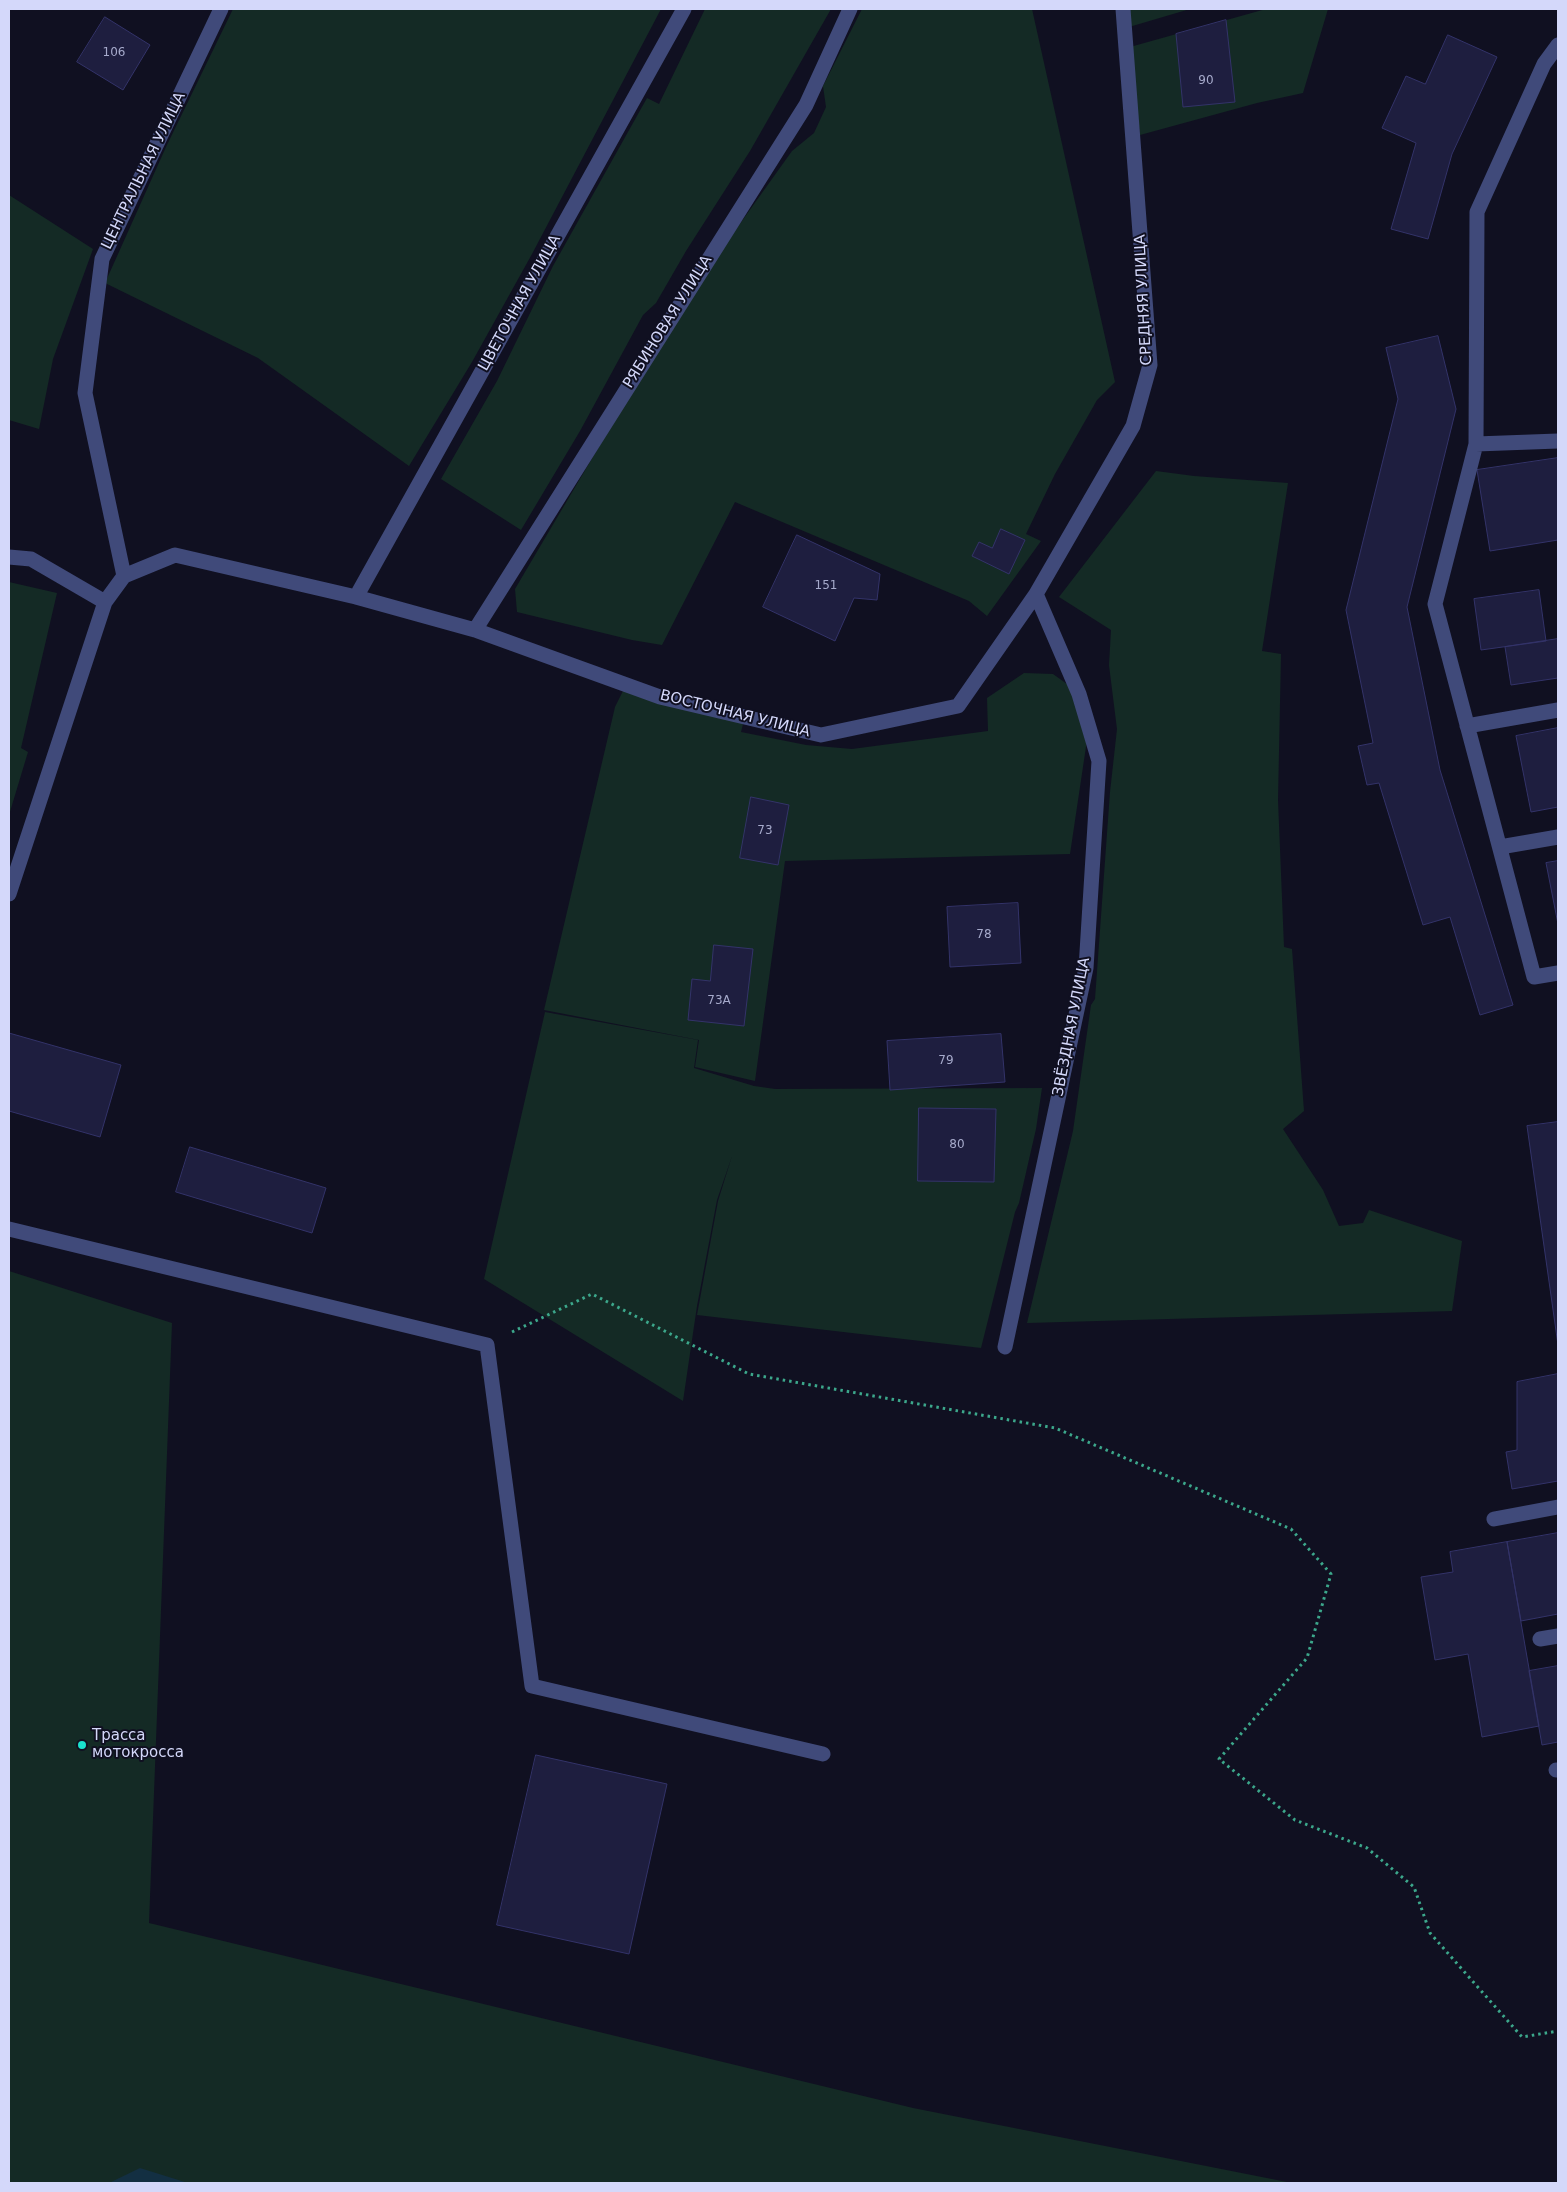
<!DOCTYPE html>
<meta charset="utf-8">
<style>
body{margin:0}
#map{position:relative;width:1567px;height:2192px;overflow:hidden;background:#101021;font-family:"DejaVu Sans",sans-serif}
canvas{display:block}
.frame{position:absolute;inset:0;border:10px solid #d4d8fa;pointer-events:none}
</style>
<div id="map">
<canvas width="1567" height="2192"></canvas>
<div class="frame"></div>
</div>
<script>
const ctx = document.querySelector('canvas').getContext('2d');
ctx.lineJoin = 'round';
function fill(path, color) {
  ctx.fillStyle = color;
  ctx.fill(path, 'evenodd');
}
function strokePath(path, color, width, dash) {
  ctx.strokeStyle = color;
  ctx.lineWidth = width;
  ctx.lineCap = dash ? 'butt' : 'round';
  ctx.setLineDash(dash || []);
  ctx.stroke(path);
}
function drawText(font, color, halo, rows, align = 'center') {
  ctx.font = font + ' "DejaVu Sans",sans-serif';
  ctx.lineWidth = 4;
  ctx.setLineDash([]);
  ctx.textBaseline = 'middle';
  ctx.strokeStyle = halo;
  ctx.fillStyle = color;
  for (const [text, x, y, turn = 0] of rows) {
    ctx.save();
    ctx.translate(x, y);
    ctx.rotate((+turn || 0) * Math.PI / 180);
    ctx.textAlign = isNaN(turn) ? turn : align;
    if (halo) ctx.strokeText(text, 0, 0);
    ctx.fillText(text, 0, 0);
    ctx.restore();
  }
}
const green = new Path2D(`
 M233 9H661L532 254 472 362 409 466 258 358 105 283 166 147Z
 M705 9H831L750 151 686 251 656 303 643 315 580 431 521 530 441 479 497 381 553 266 647 98 659 104Z
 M862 9H1032L1115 382 1097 400 1055 474 1026 534 1041 541 987 616 969 601 735 502 662 645 632 640 517 612 515 589 663 338 729 239 792 151 814 133 826 107 823 86Z
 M1129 9H1190L1129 27Z
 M1266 9H1328L1303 93 1257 103 1140 135 1130 47Z
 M9 195 93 249 53 359 39 429 9 420Z
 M1156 471 1194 476 1288 483 1262 651 1281 654 1278 800 1284 947 1292 949 1304 1111 1283 1129 1323 1190 1339 1226 1363 1223 1369 1210 1462 1241 1452 1311 1027 1323 1073 1131 1091 1005 1095 999 1110 792 1117 729 1109 665 1111 630 1059 597Z
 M9 582 57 593 21 748 28 752 9 815Z
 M1024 673 1053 674 1078 692 1087 740 1070 854 785 861 755 1081 695 1067 699 1040 544 1010 615 707 628 681 746 712 741 732 806 745 852 749 988 731 987 698Z
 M545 1012 698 1040 694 1068 754 1086 775 1089 1042 1088 1036 1129 1019 1203 1015 1212 981 1348 697 1315 718 1201 732 1156 717 1200 697 1306 683 1401 484 1279Z
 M9 1271 172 1323 149 1923 913 2108 1292 2183H9Z`);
const water = new Path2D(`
 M140 2168 188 2183H189H109Z`);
const building = new Path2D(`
 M105 17 150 45 123 90 77 62Z
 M1226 20 1235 102 1183 107 1176 34Z
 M1448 35 1497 57 1452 154 1428 239 1391 229 1416 143 1382 128 1406 76 1425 84Z
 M1438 336 1456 409 1407 607 1440 770 1513 1005 1480 1015 1450 917 1423 925 1379 783 1367 785 1358 746 1373 743 1346 610 1398 399 1386 348Z
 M1558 458V540L1490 551 1477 470Z
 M1001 529 1025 540 1009 574 972 556 979 542 992 548Z
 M797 535 880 574 877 600 854 598 835 641 763 607Z
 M1539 590 1546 641 1481 650 1474 599Z
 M1558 639V678L1511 685 1505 647Z
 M1558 728V807L1531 812 1516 736Z
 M751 797 789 805 778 865 740 858Z
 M1558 861V924L1546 863Z
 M1018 903 1021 963 950 967 947 907Z
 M714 945 753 949 744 1026 688 1020 692 979 710 981Z
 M9 1033 121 1065 100 1137 9 1111Z
 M1001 1034 1005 1082 890 1090 887 1041Z
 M919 1108 996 1109 994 1182 918 1181Z
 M1558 1122V1345L1527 1126Z
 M190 1147 326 1188 312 1233 176 1192Z
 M1558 1374V1481L1512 1489 1506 1452 1517 1450V1382Z
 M1558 1533V1614L1521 1621 1507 1542Z
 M1507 1542 1539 1726 1482 1737 1468 1654 1435 1660 1421 1577 1453 1572 1450 1552Z
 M1558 1666V1742L1542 1745 1529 1671Z
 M536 1755 667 1784 629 1954 497 1925Z`);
const path = new Path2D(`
 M512 1332 592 1294 749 1374 1055 1428 1291 1529 1331 1574 1307 1658 1219 1759 1295 1820 1367 1848 1414 1887 1430 1933 1522 2037 1558 2031`);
const minor = new Path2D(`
 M1558 45 1544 64 1477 212 1476 444 1435 604 1534 977 1558 973
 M1476 444 1558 441
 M9 557 31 559 105 602
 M124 576 85 393 102 259 221 9
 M356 597 684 9
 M475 630 806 105 850 9
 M1467 726 1558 710
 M1500 847 1558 837
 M9 894 105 602 124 576 175 555 356 597 475 630 660 697 821 735 958 706 1036 594 1133 426 1150 365 1123 9
 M9 1229 487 1345 532 1686 823 1754
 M1005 1347 1086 968 1099 761 1079 694 1036 594
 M1494 1519 1558 1507
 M1540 1639 1558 1636
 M1556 1770H1558`);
const markers = [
 [82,1745,5,"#1ae1cd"]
];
const numberNames = [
 ["106",114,53],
 ["90",1206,81],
 ["151",826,586],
 ["73",765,831],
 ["78",984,935],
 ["73А",719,1001],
 ["79",946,1061],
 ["80",957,1145]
];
const streetNames = [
 ["ЦЕНТРАЛЬНАЯ УЛИЦА",144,171,-64],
 ["СРЕДНЯЯ УЛИЦА",1144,300,-93],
 ["ЦВЕТОЧНАЯ УЛИЦА",520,303,-61],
 ["РЯБИНОВАЯ УЛИЦА",668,322,-58],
 ["ВОСТОЧНАЯ УЛИЦА",735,714,14],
 ["ЗВЁЗДНАЯ УЛИЦА",1072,1027,-79]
];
const poiNames = [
 ["Трасса",92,1736],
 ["мотокросса",92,1753]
];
fill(green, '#142a25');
fill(water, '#132f42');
fill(building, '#1e1e3f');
strokePath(building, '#333369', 1);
strokePath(path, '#3ca78b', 3, [2.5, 4]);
strokePath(minor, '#404a7a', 15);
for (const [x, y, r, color] of markers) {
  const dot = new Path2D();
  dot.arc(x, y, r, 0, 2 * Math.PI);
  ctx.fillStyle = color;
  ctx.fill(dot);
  strokePath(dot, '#101021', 2);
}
drawText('12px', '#a6aacb', null, numberNames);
drawText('15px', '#d4d8fa', '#101021', streetNames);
drawText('15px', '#d4d8fa', '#101021', poiNames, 'left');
</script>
